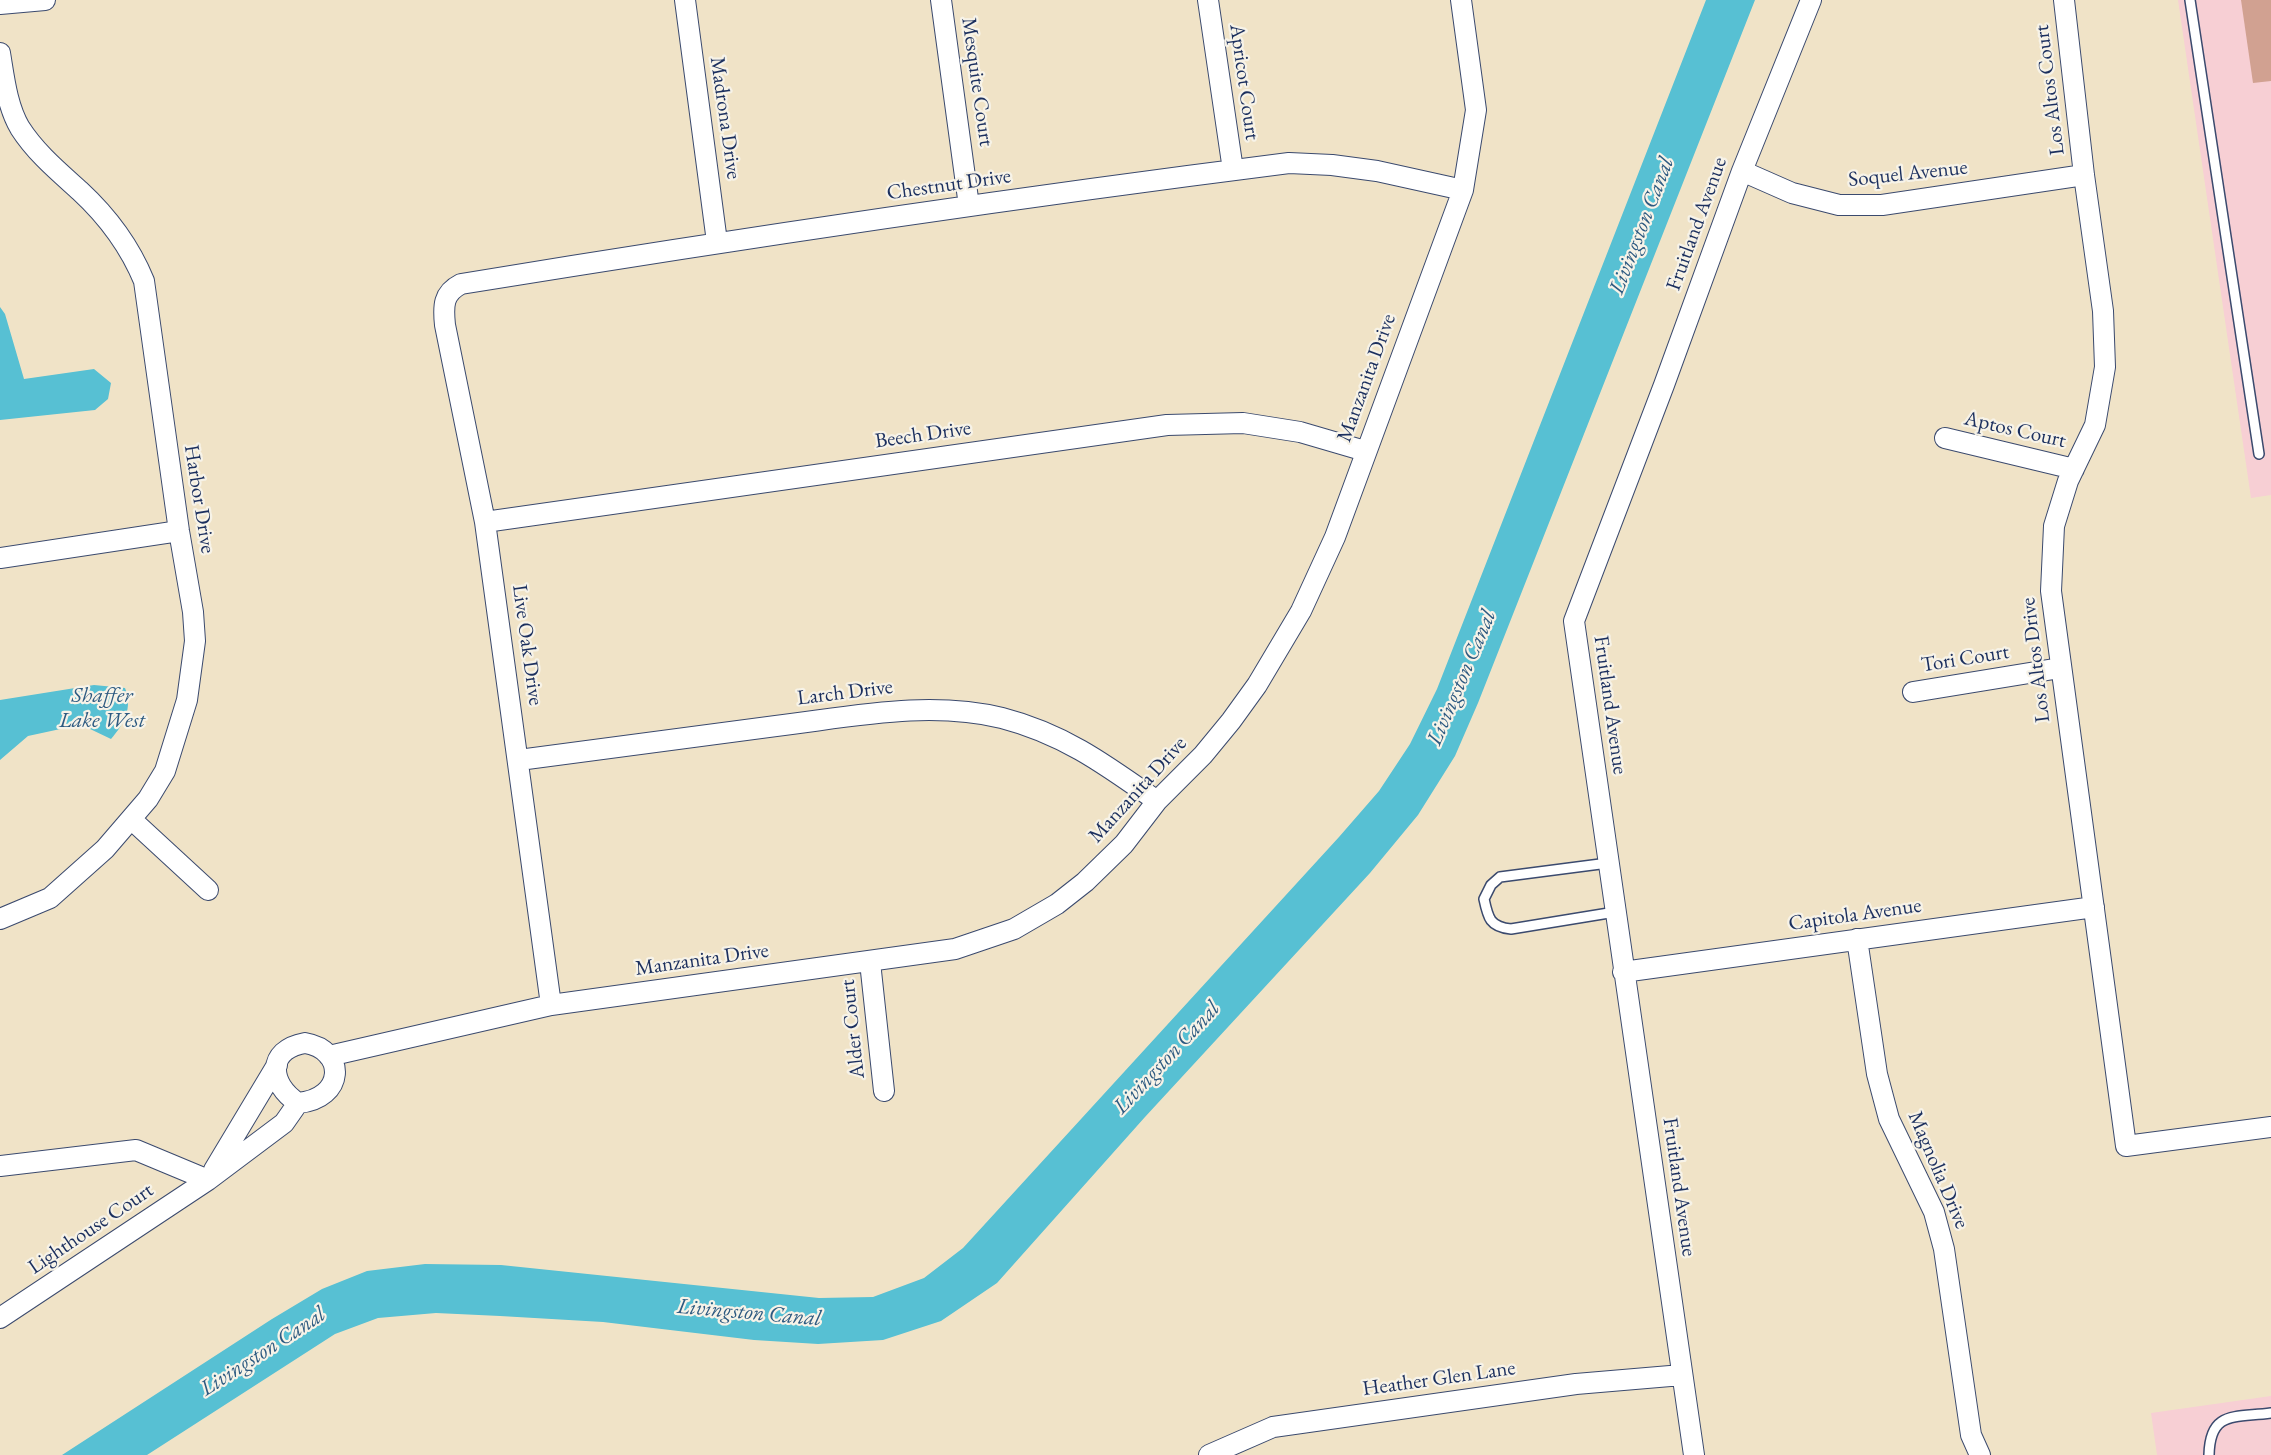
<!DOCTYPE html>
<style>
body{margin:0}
canvas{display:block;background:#f0e3c7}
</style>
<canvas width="2271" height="1455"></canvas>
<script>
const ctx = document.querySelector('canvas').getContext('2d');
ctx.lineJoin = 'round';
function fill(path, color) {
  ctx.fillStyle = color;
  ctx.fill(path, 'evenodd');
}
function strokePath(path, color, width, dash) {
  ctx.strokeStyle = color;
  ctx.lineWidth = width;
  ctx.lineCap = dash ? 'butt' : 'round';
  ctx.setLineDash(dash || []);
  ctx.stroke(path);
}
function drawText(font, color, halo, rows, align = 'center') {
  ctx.font = font + ' "EB Garamond",serif';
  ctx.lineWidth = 4.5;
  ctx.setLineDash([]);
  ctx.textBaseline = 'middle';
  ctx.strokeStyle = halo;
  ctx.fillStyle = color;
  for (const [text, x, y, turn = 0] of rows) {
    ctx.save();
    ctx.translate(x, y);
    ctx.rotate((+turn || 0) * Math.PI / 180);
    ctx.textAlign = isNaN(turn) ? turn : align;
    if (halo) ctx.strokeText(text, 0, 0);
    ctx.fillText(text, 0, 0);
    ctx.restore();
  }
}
const built = new Path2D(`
 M2178 0H2271V495L2251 498Z
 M2271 1396V1455H2157L2151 1413Z`);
const water = new Path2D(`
 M1706 0H1755L1478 703 1455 756 1418 815 1370 873 1145 1117 997 1283 941 1321 883 1340 818 1344 754 1340 603 1322 500 1316 436 1313 378 1318 335 1334 147 1455H62L272 1319 322 1289 367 1271 425 1264 501 1265 819 1298 873 1297 924 1278 963 1248 1339 837 1379 791 1410 744 1437 689Z
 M0 307 5 314 24 379 94 369 111 383 108 399 95 410 0 420Z
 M94 685 125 688C133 708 124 724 111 739L88 728H65L28 736 0 760V700Z`);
const building = new Path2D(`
 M2241 0H2271V81L2253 83Z`);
const lane = new Path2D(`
 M2190 0 2259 454
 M1608 863 1500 877 1491 885 1484 899C1488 918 1490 927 1511 929L1615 912
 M2209 1455C2210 1410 2235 1418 2271 1413`);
const street = new Path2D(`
 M685 0 717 242
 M941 0 969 206
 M1208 0 1233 170
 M2064 0 2084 175 2103 311 2105 367 2095 425 2068 481 2054 526 2051 591 2126 1146 2271 1127
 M0 4 45 0
 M0 53C4 77 7 106 20 128 36 153 59 172 80 191 107 216 130 247 144 281L179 531 193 612 195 641 187 700 165 771 148 799 105 849 50 898 0 919
 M1742 171 1792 193 1839 205H1882L2084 175
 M1945 438 2074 469
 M485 522 1167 425 1243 423 1300 432 1365 451
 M0 558 179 531
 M1913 692 2060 668
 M519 760C605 749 690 737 776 726 851 717 927 700 1002 718 1064 734 1106 765 1157 801
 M131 819 208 890
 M1857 939 1877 1074 1889 1119 1934 1212 1944 1249 1971 1435 1980 1455
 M870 962 884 1091
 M1623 972 2094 907
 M551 1005 485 522 445 325C443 306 443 293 461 284 736 239 1012 198 1289 163L1332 165 1377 171 1463 190
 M305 1043C347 1050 345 1099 298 1103 269 1084 266 1050 305 1043Z
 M329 1056 551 1005 955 949 1014 929 1057 904 1085 882 1124 844 1157 801 1203 755 1231 721 1257 685 1301 611 1335 537 1463 190 1476 110 1461 0
 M0 1166 136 1150 208 1180
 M214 1170 277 1065
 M0 1318 208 1180 284 1123 298 1103
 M1209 1455 1273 1427 1576 1384 1682 1375
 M1694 1455 1574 621 1664 385 1742 171 1811 0`);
const streetNames = [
 ["Mesquite Court",977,82,82],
 ["Apricot Court",1244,82,82],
 ["Los Altos Court",2050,90,-97],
 ["Madrona Drive",725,118,82],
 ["Soquel Avenue",1908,174,-6],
 ["Chestnut Drive",949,185,-8],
 ["Fruitland Avenue",1697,224,-70],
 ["Manzanita Drive",1367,378,-70],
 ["Aptos Court",2015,430,13],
 ["Beech Drive",923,435,-8],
 ["Harbor Drive",199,499,81],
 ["Live Oak Drive",527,645,82],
 ["Tori Court",1965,659,-9],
 ["Los Altos Drive",2036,660,-97],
 ["Larch Drive",845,693,-7],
 ["Fruitland Avenue",1610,705,82],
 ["Manzanita Drive",1138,790,-48],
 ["Capitola Avenue",1855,915,-8],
 ["Manzanita Drive",702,960,-8],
 ["Alder Court",853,1029,-96],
 ["Magnolia Drive",1938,1170,67],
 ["Fruitland Avenue",1679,1187,82],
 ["Lighthouse Court",91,1229,-34],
 ["Heather Glen Lane",1439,1379,-8]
];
const waterNames = [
 ["Livingston Canal",1642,226,-69],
 ["Livingston Canal",1462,678,-67],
 ["Shaffer",102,696],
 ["Lake West",102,721],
 ["Livingston Canal",1167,1058,-47],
 ["Livingston Canal",749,1313,5],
 ["Livingston Canal",263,1352,-33]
];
fill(built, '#f7cfd4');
fill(water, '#57c0d3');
fill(building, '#d1a191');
strokePath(lane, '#3b4a6e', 12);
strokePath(street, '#3b4a6e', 22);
strokePath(lane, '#fff', 9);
strokePath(street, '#fff', 20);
drawText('21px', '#1b2f5e', '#f7f3e8', streetNames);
drawText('italic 22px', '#2d5a81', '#f7f3e8', waterNames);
</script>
